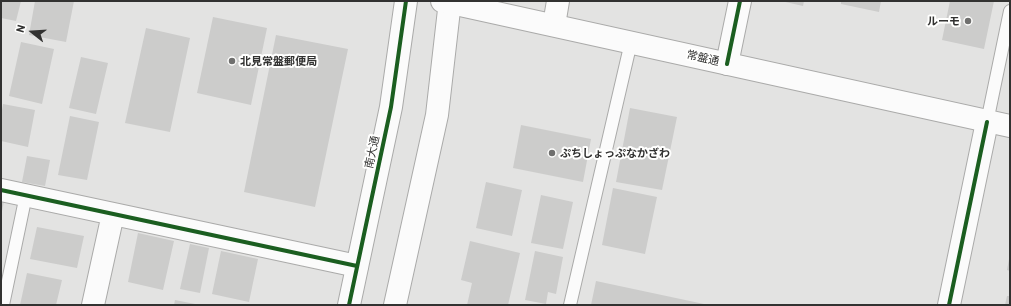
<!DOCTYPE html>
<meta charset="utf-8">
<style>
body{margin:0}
#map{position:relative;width:1011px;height:306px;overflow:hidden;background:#e3e3e2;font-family:Barlow,sans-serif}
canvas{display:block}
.frame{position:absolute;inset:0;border:2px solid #323231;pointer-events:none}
.north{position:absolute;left:12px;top:12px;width:40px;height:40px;-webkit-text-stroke:3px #fffffe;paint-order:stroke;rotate:287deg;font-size:11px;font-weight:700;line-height:16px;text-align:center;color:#323231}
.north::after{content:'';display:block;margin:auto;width:14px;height:18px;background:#323231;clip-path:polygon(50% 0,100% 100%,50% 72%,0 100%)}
</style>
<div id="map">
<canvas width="1011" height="306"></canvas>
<div class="frame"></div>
<div class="north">N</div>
</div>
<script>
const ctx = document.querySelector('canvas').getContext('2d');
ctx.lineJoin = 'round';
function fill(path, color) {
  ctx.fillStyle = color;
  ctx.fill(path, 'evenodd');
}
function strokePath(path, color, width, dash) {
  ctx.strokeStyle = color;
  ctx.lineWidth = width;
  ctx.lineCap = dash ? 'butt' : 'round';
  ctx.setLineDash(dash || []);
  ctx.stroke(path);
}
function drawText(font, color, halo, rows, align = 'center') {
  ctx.font = font + ' Barlow,"Noto Sans JP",sans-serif';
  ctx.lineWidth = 4;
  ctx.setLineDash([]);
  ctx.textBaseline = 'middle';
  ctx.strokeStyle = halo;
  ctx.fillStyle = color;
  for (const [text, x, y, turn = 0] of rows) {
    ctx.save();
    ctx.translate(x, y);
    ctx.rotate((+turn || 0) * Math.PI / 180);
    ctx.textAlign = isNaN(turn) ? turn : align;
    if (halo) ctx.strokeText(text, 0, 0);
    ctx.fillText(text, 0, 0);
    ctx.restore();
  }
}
const building = new Path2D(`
 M1 1H21L16 21 1 18Z
 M35 1H74L66 42 29 35Z
 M781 1H804L803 6Z
 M841 1H881L879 12 841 4Z
 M950 1H994L984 49 942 40Z
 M213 17 267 28 251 105 197 93Z
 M146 28 190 38 170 132 125 123Z
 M276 35 348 49 315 207 244 192Z
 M21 42 54 49 42 104 9 96Z
 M81 57 108 63 96 114 69 108Z
 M3 104 35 110 28 147 1 141V116Z
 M630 108 677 117 662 190 616 182Z
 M70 116 99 122 87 180 58 175Z
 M521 125 591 139 583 182 513 168Z
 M27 156 50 160 45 186 22 182Z
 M486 182 522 190 512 236 476 228Z
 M613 188 657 197 645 254 602 245Z
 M541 195 573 202 563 249 531 243Z
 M1 201H4L2 211H1Z
 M37 227 84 236 77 268 30 259Z
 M138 233 174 241 163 290 128 282Z
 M470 241 520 253 508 305H467L472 283 461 280Z
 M190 244 209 248 200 293 180 289Z
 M221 251 258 259 249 302 212 294Z
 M535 251 563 257 556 294 548 292 546 304 525 300Z
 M1009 259H1010V271L1007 270Z
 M27 273 62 280 56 305H20Z
 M596 281 704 304V305H591Z
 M1007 296H1010V305H1005Z
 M175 300 195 304V305H174Z`);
const service = new Path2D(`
 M987 122 1010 11
 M3 305 26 195
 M570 305 631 42`);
const minor = new Path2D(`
 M554 25 558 1
 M727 64 740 1
 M1 190 357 266
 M93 305 113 214
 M949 305 987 122`);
const tertiary = new Path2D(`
 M349 305 391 107 406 1
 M395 305 437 115 450 1`);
const secondary = new Path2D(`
 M442 1 1010 126`);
const cycleway = new Path2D(`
 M727 64 740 1
 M1 190 357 266
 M349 305 391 107 406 1
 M949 305 987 122`);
const markers = [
 [968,21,4,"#70706f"],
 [232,61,4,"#70706f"],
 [552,153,4,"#70706f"]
];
const poiNames = [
 ["ルーモ",960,21,"right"],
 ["北見常盤郵便局",240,61],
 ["ぷちしょっぷなかざわ",560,153]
];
const streetNames = [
 ["常盤通",703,58,13],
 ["南大通",372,152,-78]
];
fill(building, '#cccccb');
strokePath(service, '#aaaaa9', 14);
strokePath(minor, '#aaaaa9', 24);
strokePath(tertiary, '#aaaaa9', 24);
strokePath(secondary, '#aaaaa9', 24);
strokePath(service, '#fbfbfb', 12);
strokePath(minor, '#fbfbfb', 22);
strokePath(tertiary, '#fbfbfb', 22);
strokePath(secondary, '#fbfbfb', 22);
strokePath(cycleway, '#1b5e20', 4);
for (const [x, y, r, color] of markers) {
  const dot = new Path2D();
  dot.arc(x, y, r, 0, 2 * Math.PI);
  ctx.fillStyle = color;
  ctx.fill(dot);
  strokePath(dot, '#fffffe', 1.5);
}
drawText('bold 11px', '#323231', '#fffffe', poiNames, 'left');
drawText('11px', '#323231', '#fffffe', streetNames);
</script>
